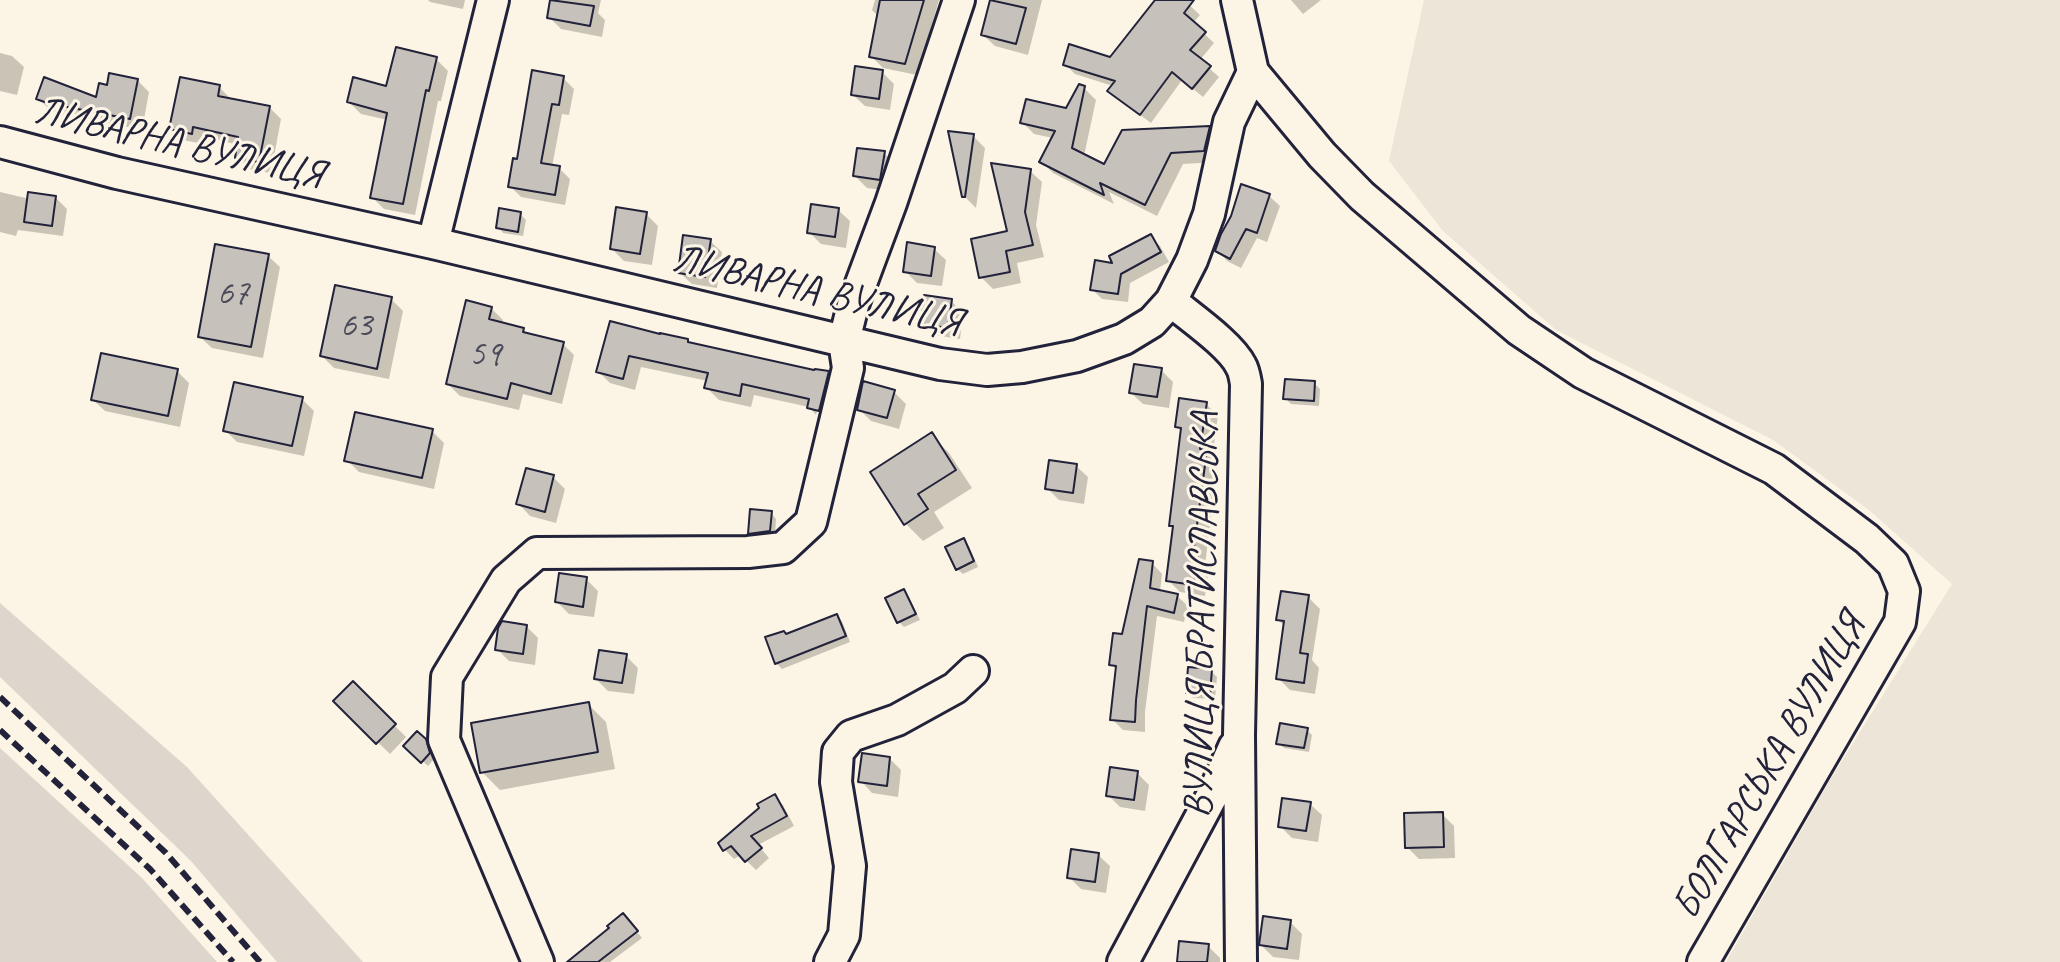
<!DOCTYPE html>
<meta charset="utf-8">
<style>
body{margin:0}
canvas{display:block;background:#fcf5e5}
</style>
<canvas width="2060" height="962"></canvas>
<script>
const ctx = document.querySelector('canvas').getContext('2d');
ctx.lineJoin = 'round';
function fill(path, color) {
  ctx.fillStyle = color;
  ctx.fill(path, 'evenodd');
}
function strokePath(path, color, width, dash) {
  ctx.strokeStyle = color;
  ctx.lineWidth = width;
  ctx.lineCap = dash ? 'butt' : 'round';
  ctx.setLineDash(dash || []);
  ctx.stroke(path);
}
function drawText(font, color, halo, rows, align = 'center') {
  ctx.font = font + ' Caveat,sans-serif';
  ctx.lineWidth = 6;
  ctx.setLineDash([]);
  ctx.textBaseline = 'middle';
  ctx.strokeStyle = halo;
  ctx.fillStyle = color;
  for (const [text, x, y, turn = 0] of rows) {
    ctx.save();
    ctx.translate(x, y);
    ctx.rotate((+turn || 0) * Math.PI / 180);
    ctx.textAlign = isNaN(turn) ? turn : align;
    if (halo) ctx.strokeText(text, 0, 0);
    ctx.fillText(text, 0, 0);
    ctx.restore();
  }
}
const built = new Path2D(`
 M1424 0H2060V962H1726L1830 780 1952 584 1869 510 1773 440 1556 330 1443 231 1389 161Z`);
const green = new Path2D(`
 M0 603 187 767 363 962H277L191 861 0 677Z
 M0 748 142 878 217 962H0Z`);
const shadow = new Path2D(`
 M428 0H465L463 9 430 2Z
 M552 0H601L598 13 605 20 602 37 561 29 549 17Z
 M875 0H939L917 75 883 68 871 56 879 17 872 10Z
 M997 0H1042L1028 55 995 46 983 35Z
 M1158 0H1184L1200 15 1193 23 1214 43 1200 60 1219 77 1203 97 1182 80 1151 123 1120 100 1110 91 1113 86 1075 74 1065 64 1111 60Z
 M1291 0H1321L1303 14Z
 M0 53 12 56 24 67 17 95 0 91Z
 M436 59 448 71 441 101H438L415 215 384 209 372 197 388 120 361 114 349 102 387 88Z
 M882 72 894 84 890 110 865 106 853 95Z
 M563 78 574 89 569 115 562 114 552 167 559 168 570 179 565 205 521 197 510 186 518 161Z
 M137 80 149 92 142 130 74 117 73 119 50 110 38 98 98 99 108 87Z
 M219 87 231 99 269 107 281 119 271 173 249 169 237 157 239 145 204 137 203 144 183 140 171 129Z
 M1084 88 1096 100 1084 156 1105 167 1209 128 1221 139 1216 162 1183 164 1157 216 1109 192 1114 204 1053 173 1041 161 1053 138 1034 134 1022 122 1068 110Z
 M973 136 985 148 976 208 964 196Z
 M884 153 896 165 891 191 867 188 855 176Z
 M1030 171 1042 182 1036 225 1044 257 1017 263 1021 283 993 289 981 277 1010 233Z
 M0 192 30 199 56 198 67 209 63 236 18 230 16 236 0 232Z
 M1269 196 1280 206 1267 242 1257 238 1241 268 1227 261 1217 250Z
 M838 210 850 221 846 248 821 244 809 232Z
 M520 214 526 220 523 236 503 233 498 227Z
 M646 214 658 226 652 265 624 261 612 249Z
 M1151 237 1160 246 1169 262 1130 283 1128 302 1102 299 1092 289 1115 266Z
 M710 241 722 252 717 288 692 284 680 273Z
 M934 249 946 260 942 286 917 283 905 271Z
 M268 256 280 267 263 358 212 348 200 337Z
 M391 299 403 311 389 379 334 368 322 356Z
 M951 301 963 313 960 339 934 335 922 324Z
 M491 308 503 320 502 324 523 329 530 336 563 344 574 355 562 404 523 394 519 410 460 396 448 384Z
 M611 323 687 341 691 345 828 373 840 385 821 420 820 418 828 381H824L816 415 809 407 754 395 751 407 719 400 707 388 708 381 641 367 635 390 610 383 598 371Z
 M1161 370 1173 382 1169 408 1143 404 1131 393Z
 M177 371 189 383 180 427 105 411 93 400Z
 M1314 383 1320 389 1319 406 1291 404 1285 398Z
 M894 392 906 404 899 429 871 421 859 409Z
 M302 399 314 411 304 456 237 442 225 430Z
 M1206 404 1218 416 1212 457 1218 463 1205 565 1209 569 1205 596 1180 592 1168 580 1175 529 1171 525 1182 432 1177 427Z
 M432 431 444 443 434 489 359 472 347 460Z
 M931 435 949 453 972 488 934 512 944 528 923 541 905 523Z
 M1076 466 1088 477 1084 504 1059 500 1047 488Z
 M553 477 565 489 556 523 530 516 519 504Z
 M771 513 776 519 775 536 755 538 750 533Z
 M963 541 969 546 978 567 963 574 957 569Z
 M1152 563 1162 574 1160 592 1177 596 1188 606 1184 622 1157 616 1145 712V732L1123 730 1113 720 1117 670 1111 664Z
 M586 579 598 591 594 617 569 614 557 602Z
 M903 592 909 597 920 620 904 627 899 622Z
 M1308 597 1320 609 1312 660 1319 668 1315 694 1290 690 1278 678 1286 627 1278 620Z
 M837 616 842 621 850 642 782 669 776 663Z
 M526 626 538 638 535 665 509 661 497 649Z
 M626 656 638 668 634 694 608 691 596 679Z
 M1211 671 1217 677 1215 699 1193 698 1188 692Z
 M353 684 406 737 390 754 336 701Z
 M588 704 606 722 615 769 500 790 482 772Z
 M1307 730 1312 735 1309 752 1284 748 1278 743Z
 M417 734 431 747 434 759 428 766 406 746Z
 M890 759 901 770 898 797 872 793 861 781Z
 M1137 773 1149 785 1145 811 1120 807 1108 795Z
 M774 796 783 805 794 826 758 845 769 858 756 870 741 855 734 859 725 850Z
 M1310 804 1322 815 1318 842 1292 838 1280 826Z
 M1442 814 1454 826 1455 858 1419 859 1407 847Z
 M1098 855 1110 866 1106 893 1081 889 1069 877Z
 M628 921 642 938 610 962H590Z
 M1290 922 1302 934 1299 960 1273 957 1261 945Z
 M1208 946 1220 958V962H1179Z`);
const building = new Path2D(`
 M550 0 594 6 590 26 547 18Z
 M880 0H924L905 64 869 57Z
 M990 0 1026 8 1016 44 981 35Z
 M1155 0H1194L1184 13 1206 32 1190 50 1211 66 1192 89 1172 72 1140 115 1107 91 1115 81 1063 65 1069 44 1110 57Z
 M396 47 437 57 429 91 426 90 403 204 370 198 387 113 347 102 353 77 386 86Z
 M855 66 883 70 879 99 851 95Z
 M532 70 564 76 559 105 552 104 541 163 560 166 555 195 508 187 513 158 517 159Z
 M109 73 138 79 130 119 62 106V108L36 99 44 77 96 97 99 83 107 85Z
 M180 77 220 85 218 96 270 106 259 162 235 158 238 137 193 127 192 134 169 129Z
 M1079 84 1085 86 1072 148 1104 164 1122 130 1210 126 1204 151 1171 153 1145 205 1100 183 1104 195 1039 162 1055 131 1020 123 1026 99 1066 108Z
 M948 131 974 134 965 197H962Z
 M857 148 885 151 880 180 853 176Z
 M991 163 1031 169 1025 212 1033 245 1006 251 1010 272 979 278 971 239 1007 231Z
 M1241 184 1270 194 1257 233 1246 229 1230 259 1215 251 1221 234 1231 216Z
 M28 192 56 196 52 226 24 222Z
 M811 204 839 208 835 237 807 233Z
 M616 207 647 212 640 254 610 249Z
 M499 208 521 212 518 232 496 228Z
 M1151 234 1161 252 1121 274 1118 294 1090 290 1095 260 1112 263 1109 256Z
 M683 235 711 239 705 277 678 273Z
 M907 242 935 247 931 276 903 272Z
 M215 244 269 254 251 347 198 337Z
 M335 285 392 297 377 369 320 356Z
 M924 295 952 299 948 328 920 324Z
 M466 300 492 307 489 319 524 328 523 332 564 342 551 394 511 383 507 399 446 384Z
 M610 321 660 334V333L688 339V342L814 370 815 369 829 371 819 411 807 408 809 399 742 384 740 396 704 388 708 373 629 356 623 379 596 372Z
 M101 353 178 369 168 416 91 400Z
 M1134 364 1162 368 1157 397 1129 393Z
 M1285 379 1315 381 1314 401 1283 399Z
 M863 381 895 390 887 418 857 410Z
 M234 382 303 397 292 446 223 431Z
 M1179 398 1207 402 1200 449 1207 450 1193 555 1198 556 1194 585 1166 581 1173 526H1169L1181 428 1175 427Z
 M355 412 433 429 422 478 344 461Z
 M932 432 956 470 918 494 928 509 904 525 870 472Z
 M1049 460 1077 464 1073 493 1045 489Z
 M526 468 554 475 545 512 516 504Z
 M750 509 772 511 770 531 748 534Z
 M964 538 974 561 956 570 945 547Z
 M1139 559 1153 561 1150 588 1178 594 1174 613 1147 606 1136 700 1135 722 1110 720 1116 666 1109 665 1113 633 1122 634Z
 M559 573 587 577 583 607 555 602Z
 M904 589 916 614 897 623 885 598Z
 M1281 591 1309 595 1300 653 1308 654 1304 683 1276 679 1284 621 1276 620Z
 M837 614 846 636 775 664 765 637 784 631 786 634Z
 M502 621 527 625 523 654 495 650 498 628Z
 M599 650 627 654 622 683 594 679Z
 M1188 667 1212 669 1210 695 1186 693Z
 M353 681 396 724 376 744 333 701Z
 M589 702 598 752 480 773 471 723Z
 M1280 723 1308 728 1304 748 1276 744Z
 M417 731 426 739 430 753 421 763 403 746Z
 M862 753 890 757 887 786 858 782Z
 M1110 767 1138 771 1134 800 1106 796Z
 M775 794 787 816 751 836 762 848 745 862 731 846 723 851 718 843 759 808 757 804Z
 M1282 798 1311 802 1306 831 1278 827Z
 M1443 812 1444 847 1405 848 1404 813Z
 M1071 849 1099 853 1095 882 1067 878Z
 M623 913 638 931 598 962H567L609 928 607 926Z
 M1263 916 1291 920 1287 949 1259 945Z
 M1179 941 1209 944 1207 962H1177Z`);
const minor = new Path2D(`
 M1237 0 1253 72 1322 155 1362 196 1519 330 1583 373 1774 469 1867 539 1893 564 1904 591 1900 622 1703 962
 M0 142 117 173 433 243 940 364 987 370 1022 367 1077 356 1124 339 1152 322 1171 301 1192 260 1209 214 1229 122 1253 72
 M433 243 493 0
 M1171 301C1190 317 1231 345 1241 366 1244 371 1245 378 1246 384L1239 735 1241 962
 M538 962 444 740 447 677 506 580 537 553 748 552 783 548 811 522 848 368 844 341 853 305 891 203 959 0
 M830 962 844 935 850 866 836 782 838 752 851 736 897 720 955 688 973 671
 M1123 962 1214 792 1234 747`);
const rail = new Path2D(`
 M0 697 166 853 260 962
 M0 730 150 869 233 962`);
const numberNames = [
 ["67",233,295],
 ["63",356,327],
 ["59",485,356]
];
const streetNames = [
 ["ЛИВАРНА ВУЛИЦЯ",179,144,13],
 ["ЛИВАРНА ВУЛИЦЯ",817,292,13],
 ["ВУЛИЦЯ БРАТИСЛАВСЬКА",1203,615,-89],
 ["БОЛГАРСЬКА ВУЛИЦЯ",1770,767,-60]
];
fill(built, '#ece5d8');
fill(green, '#dcd6cc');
fill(shadow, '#0003');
fill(building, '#c6c1bb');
strokePath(building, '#22223b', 2);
strokePath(minor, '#22223b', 36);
strokePath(minor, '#fcf5e5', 30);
strokePath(rail, '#22223b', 6, [12, 6]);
drawText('36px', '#4b4a5b', null, numberNames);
drawText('40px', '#22223b', '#fcf5e5', streetNames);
</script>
